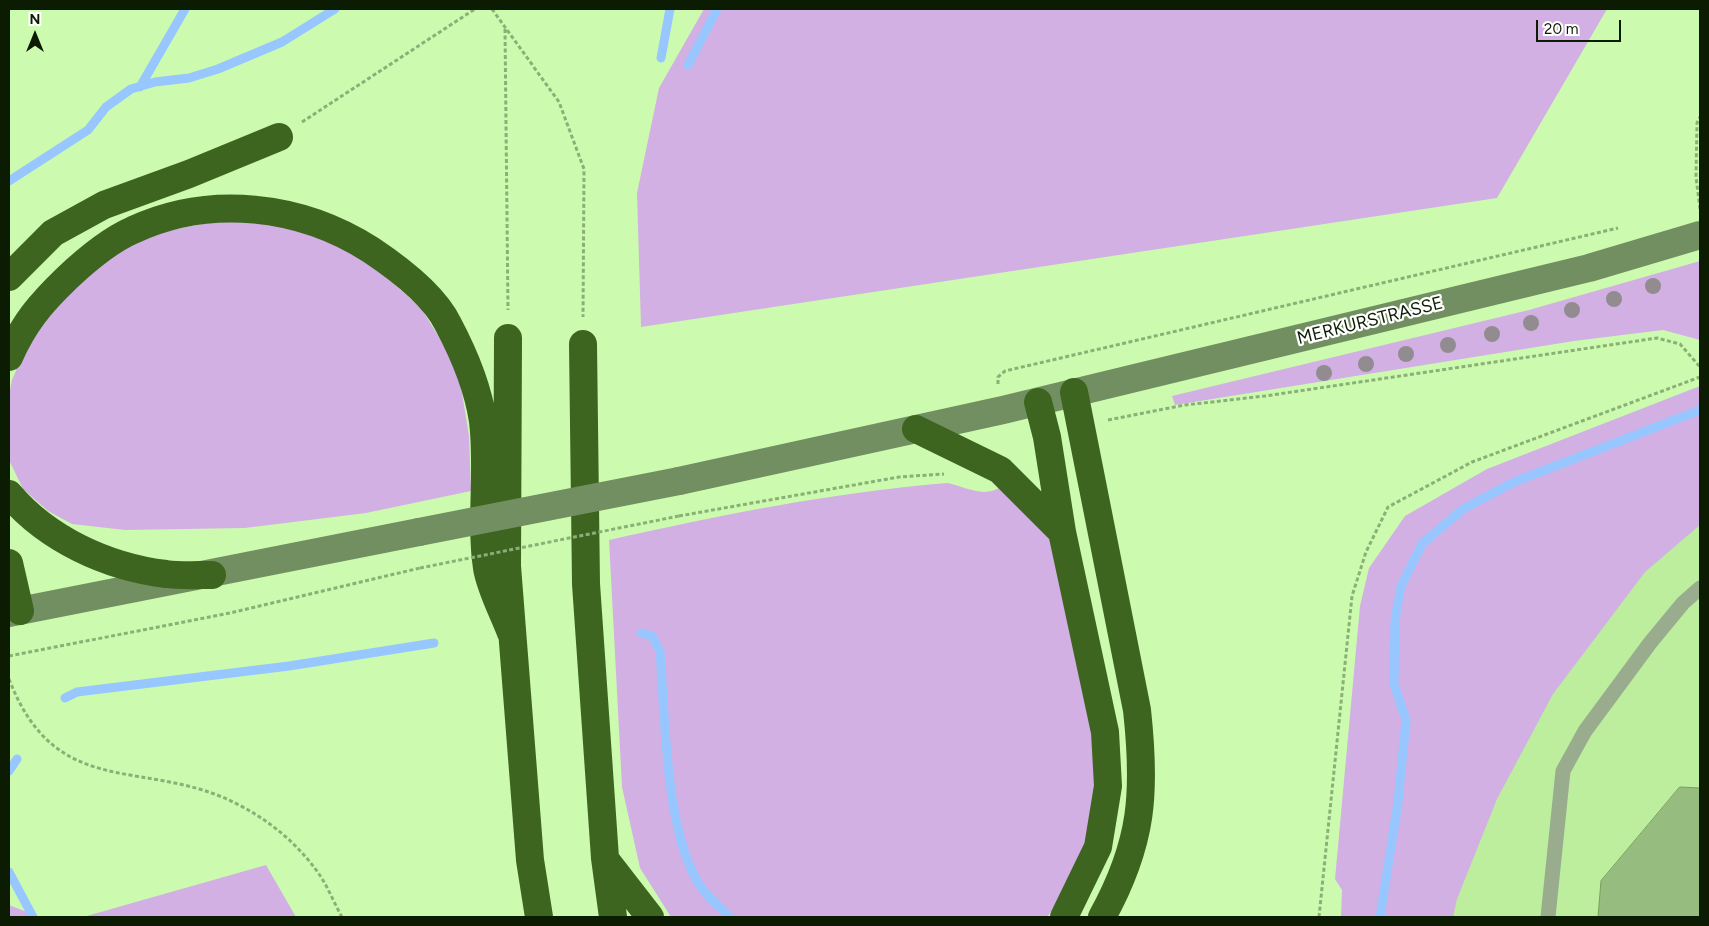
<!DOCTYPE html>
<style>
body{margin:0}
#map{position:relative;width:1709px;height:926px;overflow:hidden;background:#ccfbb0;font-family:Figtree,sans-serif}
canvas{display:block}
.frame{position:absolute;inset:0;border:10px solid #0c1c02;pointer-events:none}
.north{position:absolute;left:10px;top:10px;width:50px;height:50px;-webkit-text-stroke:4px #fff;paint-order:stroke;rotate:0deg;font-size:14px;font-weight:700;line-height:20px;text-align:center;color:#0c1c02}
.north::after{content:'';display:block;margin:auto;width:18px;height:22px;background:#0c1c02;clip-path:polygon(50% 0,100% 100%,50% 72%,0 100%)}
.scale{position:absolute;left:1536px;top:20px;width:85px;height:22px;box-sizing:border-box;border:2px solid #0c1c02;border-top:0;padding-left:6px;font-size:15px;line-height:18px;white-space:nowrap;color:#0c1c02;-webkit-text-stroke:4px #fff;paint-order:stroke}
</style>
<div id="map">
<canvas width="1709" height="926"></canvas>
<div class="frame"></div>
<div class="north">N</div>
<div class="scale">20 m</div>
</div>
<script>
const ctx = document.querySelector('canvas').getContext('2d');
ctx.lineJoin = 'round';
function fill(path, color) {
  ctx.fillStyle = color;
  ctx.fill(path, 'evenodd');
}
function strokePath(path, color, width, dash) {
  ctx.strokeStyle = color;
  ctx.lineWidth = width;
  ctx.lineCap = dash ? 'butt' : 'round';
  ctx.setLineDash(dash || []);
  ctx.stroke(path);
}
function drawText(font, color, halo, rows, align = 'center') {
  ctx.font = font + ' Figtree,sans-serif';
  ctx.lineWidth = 4.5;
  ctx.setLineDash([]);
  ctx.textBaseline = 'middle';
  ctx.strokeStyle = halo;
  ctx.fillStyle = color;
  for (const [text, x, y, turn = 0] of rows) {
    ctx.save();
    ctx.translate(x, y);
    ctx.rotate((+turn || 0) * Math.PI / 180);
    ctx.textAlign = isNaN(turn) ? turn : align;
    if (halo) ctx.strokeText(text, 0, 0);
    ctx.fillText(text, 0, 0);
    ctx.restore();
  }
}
const built = new Path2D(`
 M1700 497V917H1441L1529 686Z`);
const green = new Path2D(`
 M704 9H1607L1497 198 641 327 637 193 659 88Z
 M223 220 295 227 360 254 421 308 458 368 469 436 471 491 366 513 245 528 125 530 72 524 48 511 23 489 9 460V395L12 380 28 343 58 300 105 260 155 233Z
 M1700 261V340L1663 330 1574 341 1175 405 1172 396 1529 310Z
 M1700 386V525L1645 572 1553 694 1497 799 1457 899 1453 917H1341L1342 890 1335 879 1360 606 1369 568 1405 516 1487 469Z
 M948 483C966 487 985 499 1002 486L1039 516 1056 551 1096 745V814L1074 882 1047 917H671L640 868 622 787 609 540C721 515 834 492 948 483Z
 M266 865 296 917H83Z
 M9 905 40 917H9Z`);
const stream = new Path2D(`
 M661 58 670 9
 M688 65 717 9
 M140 87 185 9
 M9 181 88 130 106 107 131 89 155 82 189 78 218 69 282 42 335 9
 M641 633 652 636 660 651C665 715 665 835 701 887 708 898 720 907 730 917
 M65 698 77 692 289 666 434 643
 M9 771 17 759
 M9 872 33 917
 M1380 917 1398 802 1406 720 1394 684 1395 619 1401 586 1422 544 1463 509 1514 482 1700 410`);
const building = new Path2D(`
 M1680 787 1700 788V917H1598L1601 881Z`);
const path = new Path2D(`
 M492 9 559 102 584 169 583 317
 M505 29 508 310
 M302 122 475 9
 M1700 209 1696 177 1697 123 1700 117
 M998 384V377L1005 371 1618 228
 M1108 420 1185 405 1265 396 1657 338 1680 344 1700 367
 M679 516 899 477 944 474
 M9 656 230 613 420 568
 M9 679C57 804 147 756 239 805 270 821 298 844 319 874 328 887 334 903 342 917
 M1319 917 1352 596 1366 552 1388 507 1472 462 1700 377`);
const lane = new Path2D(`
 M1548 917 1563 771 1585 731 1650 643 1683 603 1700 588`);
const secondary = new Path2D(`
 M679 481 1003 410 1589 268 1700 235
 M9 613 419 532`);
const highway = new Path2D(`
 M9 277 53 233 104 205 189 174 279 137
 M508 338 507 566 530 860 539 917
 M583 344 586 584 605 858 613 917
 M9 357C24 323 40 304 67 278 86 260 108 241 133 230 210 194 301 205 371 250 398 268 434 295 448 324 464 354 478 388 483 421 489 470 480 520 487 568 490 588 504 614 511 633
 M1074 392 1137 710C1146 792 1143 843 1102 917
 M1038 402 1047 437 1062 532 1105 732 1108 786 1098 847 1064 917
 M916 429 1000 470 1062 532
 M9 494C47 539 107 567 166 574 180 576 197 575 212 575
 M9 563 20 611
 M605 859 650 917`);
const pathBridge = new Path2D(`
 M420 568 679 516`);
const secondaryBridge = new Path2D(`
 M419 532 679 481`);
const trees = [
 [1653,286],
 [1614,299],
 [1572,310],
 [1531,323],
 [1492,334],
 [1448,345],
 [1406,354],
 [1366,364],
 [1324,373]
];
const streetNames = [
 ["MERKURSTRASSE",1370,321,-14]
];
fill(built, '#bcee9e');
fill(green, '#d2b0e4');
strokePath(stream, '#98c6ff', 9);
fill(building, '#96bc7f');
strokePath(building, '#77a25c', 1);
strokePath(path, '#8bb076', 3, [4, 2.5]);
strokePath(lane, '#99ad8e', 15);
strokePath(secondary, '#728f61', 28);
strokePath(highway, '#3e6520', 28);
strokePath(pathBridge, '#8bb076', 3, [4, 2.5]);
strokePath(secondaryBridge, '#728f61', 28);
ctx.fillStyle = '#928c91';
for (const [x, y] of trees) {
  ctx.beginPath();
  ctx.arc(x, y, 8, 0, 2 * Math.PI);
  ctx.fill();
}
drawText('18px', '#0c1c02', '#fff', streetNames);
</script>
